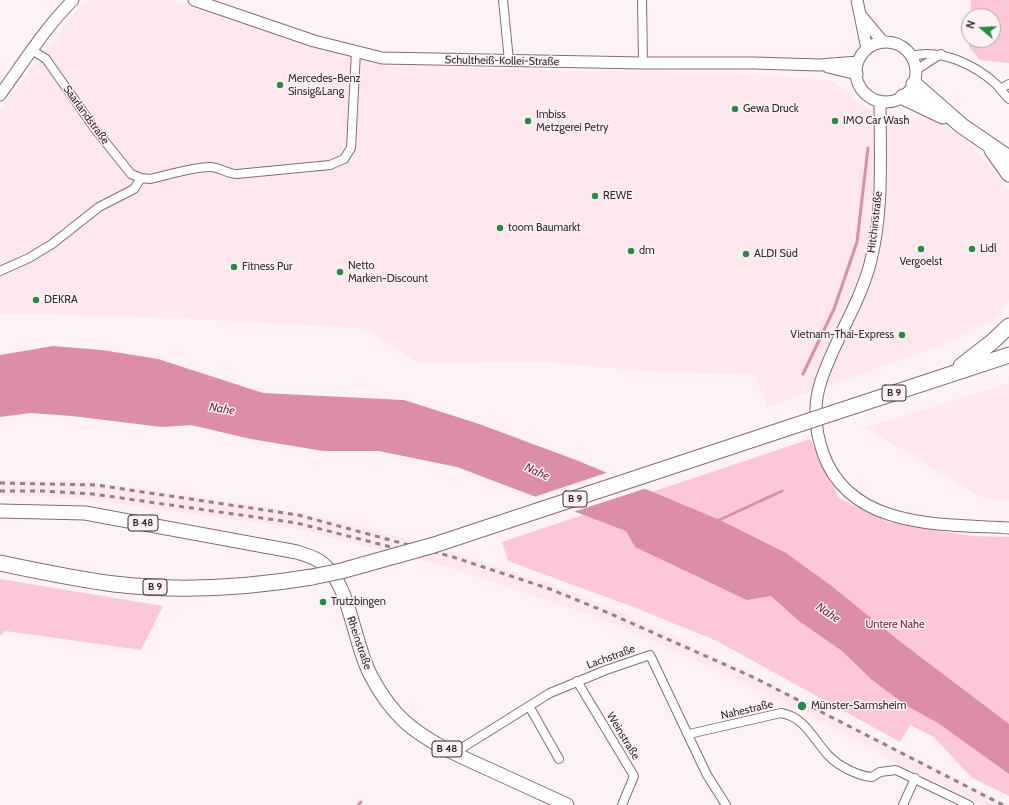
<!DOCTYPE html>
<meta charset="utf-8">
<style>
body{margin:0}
#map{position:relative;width:1009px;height:805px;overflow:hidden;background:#fef2f5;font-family:Cabin,sans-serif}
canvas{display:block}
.north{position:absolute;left:961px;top:8px;width:40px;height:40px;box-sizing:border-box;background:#fef2f5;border:1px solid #aea2a5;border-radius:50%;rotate:289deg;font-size:11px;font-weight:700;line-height:16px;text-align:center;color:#35292d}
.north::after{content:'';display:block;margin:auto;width:14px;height:18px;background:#248c42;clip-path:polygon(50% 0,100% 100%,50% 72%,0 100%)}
</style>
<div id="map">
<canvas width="1009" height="805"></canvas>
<div class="north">N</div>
</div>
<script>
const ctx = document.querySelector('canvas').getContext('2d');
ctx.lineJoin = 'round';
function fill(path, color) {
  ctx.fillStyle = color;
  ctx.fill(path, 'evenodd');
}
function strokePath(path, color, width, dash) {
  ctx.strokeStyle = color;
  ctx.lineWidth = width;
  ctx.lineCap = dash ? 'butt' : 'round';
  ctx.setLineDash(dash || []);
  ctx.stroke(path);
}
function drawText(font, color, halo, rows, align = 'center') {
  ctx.font = font + ' Cabin,sans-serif';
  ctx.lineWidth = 3;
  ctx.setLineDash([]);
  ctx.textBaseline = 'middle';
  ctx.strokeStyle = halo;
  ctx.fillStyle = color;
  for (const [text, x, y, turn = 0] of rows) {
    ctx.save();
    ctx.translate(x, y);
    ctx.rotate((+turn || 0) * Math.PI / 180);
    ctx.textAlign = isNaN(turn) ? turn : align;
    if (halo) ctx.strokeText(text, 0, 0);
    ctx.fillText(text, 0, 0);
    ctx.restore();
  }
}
const built = new Path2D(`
 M92 0H170L312 47 388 64 591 72 602 70 738 73 833 81 860 104 896 121 935 119 960 136 982 158 1009 191V299L995 320 935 348 768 407 754 375 643 371 545 362 419 363 363 328 175 318 0 313V110L78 8Z
 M1009 383V501L982 498 866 428Z
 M0 480 96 482 298 512 362 527 455 553 551 584 611 608 696 647 1009 805H982L880 755V751L728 675 608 621 448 567 295 528 94 500 44 496H0Z`);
const green = new Path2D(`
 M971 0H1009V63L980 60 969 47V40H993V16H970Z
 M810 439 839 498 888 522 971 536 1009 537V796L972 778 934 737 910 725 900 742 717 641 641 610 508 561 502 542Z
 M0 579 163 606 141 650 6 631 0 636Z`);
const water = new Path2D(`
 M53 346 102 350 158 359 263 393 404 400 479 424 576 460 720 520 786 553 833 587 898 640 1009 724V774L938 723 907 706 872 680 842 651 799 621 771 596 747 600 635 547 626 531 457 467 379 451H323L251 439 191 425 162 427 72 416 30 413 0 417V355Z`);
const pier = new Path2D(`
 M609 472 647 488 573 512 534 497Z`);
const stream = new Path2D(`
 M803 374 834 309 857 242 868 148
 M717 521 782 491
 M358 805 361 802`);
const street = new Path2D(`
 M503 0 509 61
 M642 0 643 63
 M32 50 46 59 95 129 131 174 141 178 150 179C168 175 193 167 210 167 220 167 227 174 237 174L330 165 344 159 351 148 356 51
 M912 56C940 48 976 65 997 85 1001 90 1005 95 1009 99
 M916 70 941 54
 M1000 89 1009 84
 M0 271 29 258 52 244 99 207 134 189 141 178
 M577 681 634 776 622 805
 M529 706 559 759
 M689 734 781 713C805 717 813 739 828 755 838 766 858 776 872 777L880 772 896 770 969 805
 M458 755 462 748 550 693 606 670 650 655 707 775 726 805
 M903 805 915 778`);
const secondary = new Path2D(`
 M194 0 314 41 382 58 643 63H754L819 65 858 62
 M857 0 867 49
 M862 17 883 42
 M856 72a30 30 0 1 1 60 0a30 30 0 1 1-60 0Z
 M828 67 857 74
 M0 95C23 63 45 28 73 0
 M880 101C880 155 884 211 870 264 859 305 834 341 821 381 813 405 815 430 823 453 850 530 943 524 1009 528`);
const primary = new Path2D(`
 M0 511 85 513 297 552C306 555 315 557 322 563 351 585 353 643 371 676 380 693 391 709 405 722 428 742 457 755 484 767 512 780 539 792 567 805`);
const highway = new Path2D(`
 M914 84 962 126 1009 158
 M903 97 943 116
 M992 150 1009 174
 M961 366 992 342 1009 326
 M836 412 1009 355
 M0 563C38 571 76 579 114 584 180 592 246 588 312 577`);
const rail = new Path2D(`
 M0 483 96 485 298 515 453 557 550 589 611 614 755 678 1003 805
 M0 491H43L93 494 297 523 422 555`);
const highwayBridge = new Path2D(`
 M312 577 341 571 434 545 836 412`);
const markers = [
 [280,85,4,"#248c42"],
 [735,109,4,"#248c42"],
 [528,121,4,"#248c42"],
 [835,121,4,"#248c42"],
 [595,196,4,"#248c42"],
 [500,228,4,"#248c42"],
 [921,249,4,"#248c42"],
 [972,249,4,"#248c42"],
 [631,251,4,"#248c42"],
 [746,254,4,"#248c42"],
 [234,267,4,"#248c42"],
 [340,272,4,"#248c42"],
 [36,300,4,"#248c42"],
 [902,335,4,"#248c42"],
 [323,602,4,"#248c42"],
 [802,706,5,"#248c42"]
];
const shields = [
 [894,393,24],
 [575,499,24],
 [143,523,30],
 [155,587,24],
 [447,749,30]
];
const shieldNames = [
 ["B 9",894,393],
 ["B 9",575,499],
 ["B 48",143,523],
 ["B 9",155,587],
 ["B 48",447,749]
];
const streetNames = [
 ["Schultheiß-Kollei-Straße",502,61,1],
 ["Saarlandstraße",86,115,54],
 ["Hitchinstraße",875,222,-83],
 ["Rheinstraße",359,643,71],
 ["Lachstraße",611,657,-20],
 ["Nahestraße",747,710,-13],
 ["Weinstraße",623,736,59]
];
const poiNames = [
 ["Mercedes-Benz",288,79],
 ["Sinsig&Lang",288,92],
 ["Gewa Druck",743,109],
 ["Imbiss",536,115],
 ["Metzgerei Petry",536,128],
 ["IMO Car Wash",843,121],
 ["REWE",603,196],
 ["toom Baumarkt",508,228],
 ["Lidl",980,249],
 ["dm",639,251],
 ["ALDI Süd",754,254],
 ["Vergoelst",921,262,"center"],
 ["Netto",348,266],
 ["Marken-Discount",348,279],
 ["Fitness Pur",242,267],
 ["DEKRA",44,300],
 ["Vietnam-Thai-Express",894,335,"right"],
 ["Trutzbingen",331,602],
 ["Münster-Sarmsheim",811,706]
];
const parkNames = [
 ["Untere Nahe",895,625]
];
const waterNames = [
 ["Nahe",222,409,9],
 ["Nahe",537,472,24],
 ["Nahe",828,613,34]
];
fill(built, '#ffe7ee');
fill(green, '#fcc8d7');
fill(water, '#dc8ea7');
fill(pier, '#fef2f5');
strokePath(stream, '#dc8ea7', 3);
strokePath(street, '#866b73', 10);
strokePath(secondary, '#866b73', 13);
strokePath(primary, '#866b73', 15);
strokePath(highway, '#866b73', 17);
strokePath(street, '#fff', 8);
strokePath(secondary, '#fff', 11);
strokePath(primary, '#fff', 13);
strokePath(highway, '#fff', 15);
strokePath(rail, '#8f8386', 3, [5, 5]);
strokePath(highwayBridge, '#866b73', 17, []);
strokePath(highwayBridge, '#fff', 15);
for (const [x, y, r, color] of markers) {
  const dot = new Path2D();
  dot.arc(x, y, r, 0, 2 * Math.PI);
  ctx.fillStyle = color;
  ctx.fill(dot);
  strokePath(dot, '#fef2f5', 1.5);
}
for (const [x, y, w] of shields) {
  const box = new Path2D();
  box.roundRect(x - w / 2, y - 8, w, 16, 3);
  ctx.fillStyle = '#fef2f5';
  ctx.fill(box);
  strokePath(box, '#35292d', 1);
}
drawText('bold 10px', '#35292d', null, shieldNames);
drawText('11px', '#35292d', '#fef2f5', streetNames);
drawText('11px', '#35292d', '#fef2f5', poiNames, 'left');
drawText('11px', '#791d45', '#fef2f5', parkNames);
drawText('italic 12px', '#791e45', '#fef2f5', waterNames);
</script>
